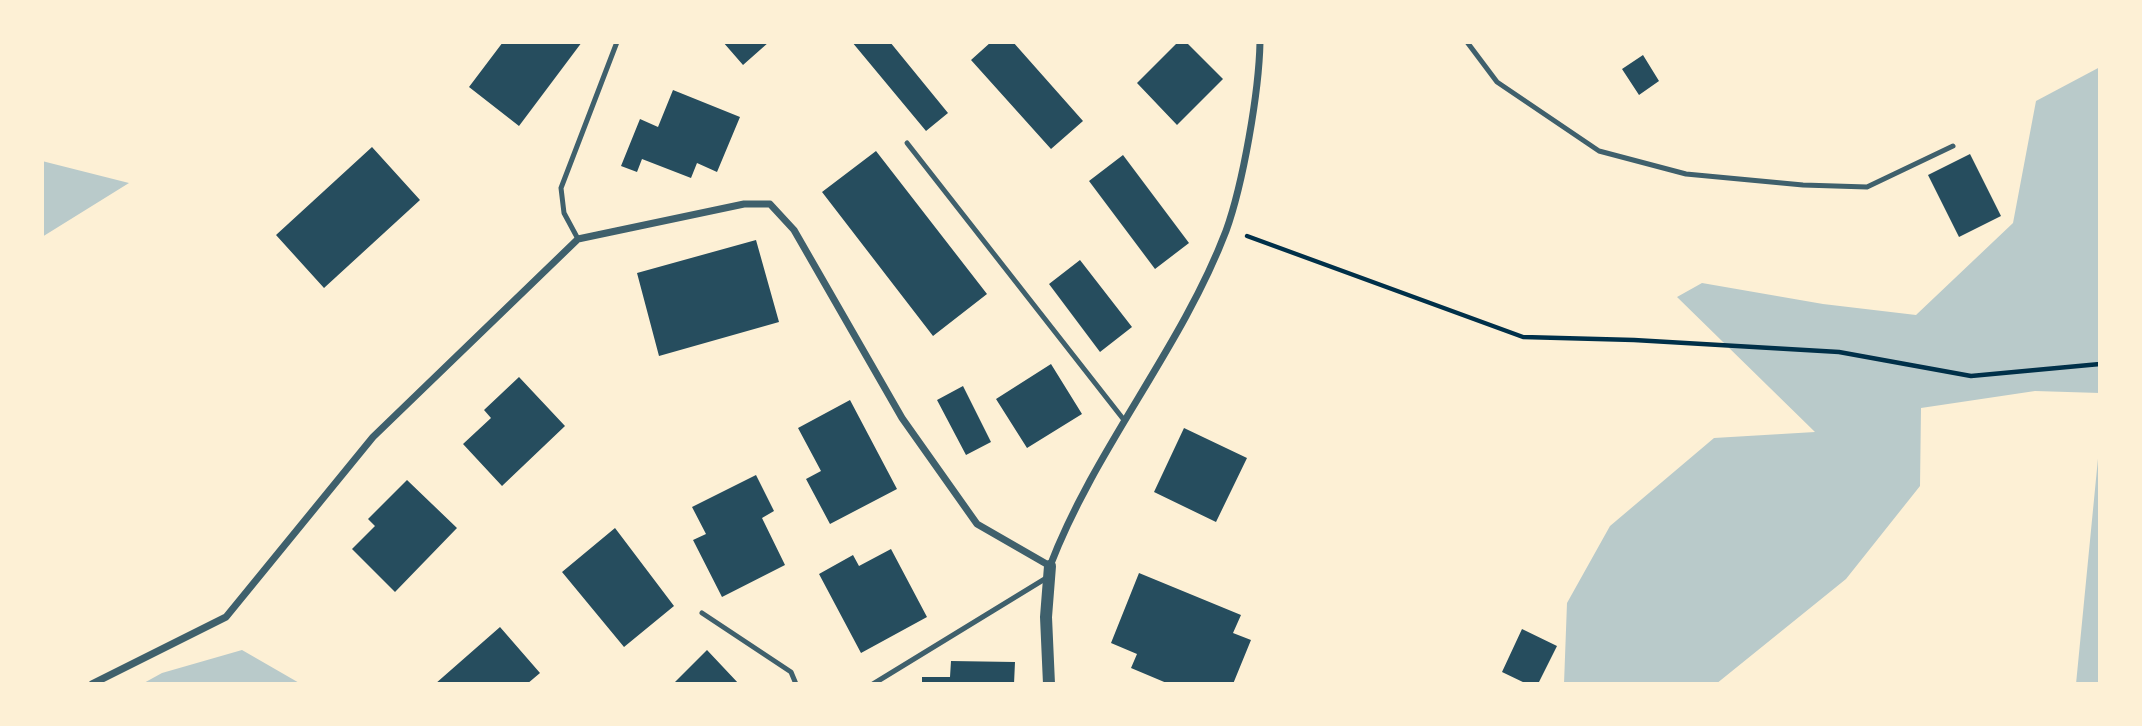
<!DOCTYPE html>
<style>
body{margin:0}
#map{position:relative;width:2142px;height:726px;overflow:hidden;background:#fdf0d5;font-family:Signika,sans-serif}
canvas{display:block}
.frame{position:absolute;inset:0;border:44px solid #fdf0d5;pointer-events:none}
</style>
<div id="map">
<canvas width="2142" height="726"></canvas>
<div class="frame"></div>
</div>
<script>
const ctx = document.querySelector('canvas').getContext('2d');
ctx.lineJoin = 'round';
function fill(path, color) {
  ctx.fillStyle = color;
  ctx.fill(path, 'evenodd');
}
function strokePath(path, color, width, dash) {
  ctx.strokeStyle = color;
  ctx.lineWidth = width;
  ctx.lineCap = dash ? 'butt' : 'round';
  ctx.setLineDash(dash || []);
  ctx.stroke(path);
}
const green = new Path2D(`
 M2100 67V393L2035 391 1921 408 1920 486 1846 579 1716 684H1564L1567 603 1610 526 1714 438 1815 432 1677 297 1702 283 1823 304 1916 315 2013 223 2036 101Z
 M42 161 129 183 42 237Z
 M2100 438V684H2076Z
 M242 650 301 684H142L162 673Z`);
const building = new Path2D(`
 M503 42H582L519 126 469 87Z
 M723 42H769L743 65Z
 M852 42H890L948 113 926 131Z
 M991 42H1013L1083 121 1051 149 971 60Z
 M1178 42H1186L1223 79 1177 125 1137 83Z
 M1643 55 1659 81 1639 95 1622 69Z
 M673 90 740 117 717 172 697 163 691 178 642 159 637 172 621 166 640 119 658 127Z
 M372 147 420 200 324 288 276 235Z
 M876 151 987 294 933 336 822 192Z
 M1970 154 2001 216 1959 237 1928 175Z
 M1123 155 1189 243 1155 269 1089 181Z
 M756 240 779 322 659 356 637 273Z
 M1080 260 1132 327 1100 352 1049 284Z
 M1051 364 1082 414 1027 448 996 399Z
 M519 377 565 426 502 486 463 444 491 418 484 410Z
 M963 386 991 442 966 455 937 400Z
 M850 400 897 489 830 524 806 479 821 471 798 428Z
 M1184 428 1247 458 1216 522 1154 492Z
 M756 475 774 511 762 518 785 565 722 597 693 540 706 534 692 507Z
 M407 480 457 528 395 592 352 549 375 526 368 519Z
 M615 528 674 606 624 647 562 572Z
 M891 549 927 617 861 653 819 574 853 555 859 566Z
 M1139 573 1241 615 1233 633 1251 640 1233 684H1169L1131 668 1137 654 1111 643Z
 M500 627 540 673 527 684H435Z
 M1522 629 1557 646 1538 684H1527L1502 672Z
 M707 650 739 684H673Z
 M951 661 1015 662 1014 684H922V677H950Z`);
const path = new Path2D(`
 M1247 236 1523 337 1634 340 1839 352 1971 376 2100 364`);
const service = new Path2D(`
 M1467 42 1497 82 1599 151 1686 174 1803 185 1867 187 1953 146
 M907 143 1124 420
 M578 239 564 213 561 188 617 42
 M702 613 791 672 796 684
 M873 684 1048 577`);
const minor = new Path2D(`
 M92 684 226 617 373 437 578 239 744 204H770L794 230 902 418 977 524 1050 566C1095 448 1181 349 1226 231 1243 184 1259 92 1260 42`);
const tertiary = new Path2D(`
 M1049 684 1046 617 1050 566`);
fill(green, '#b9caca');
fill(building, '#264d5e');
strokePath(path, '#003049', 4.5);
strokePath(service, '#3f606c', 5);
strokePath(minor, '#3f606c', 7);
strokePath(tertiary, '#3f606c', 12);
</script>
